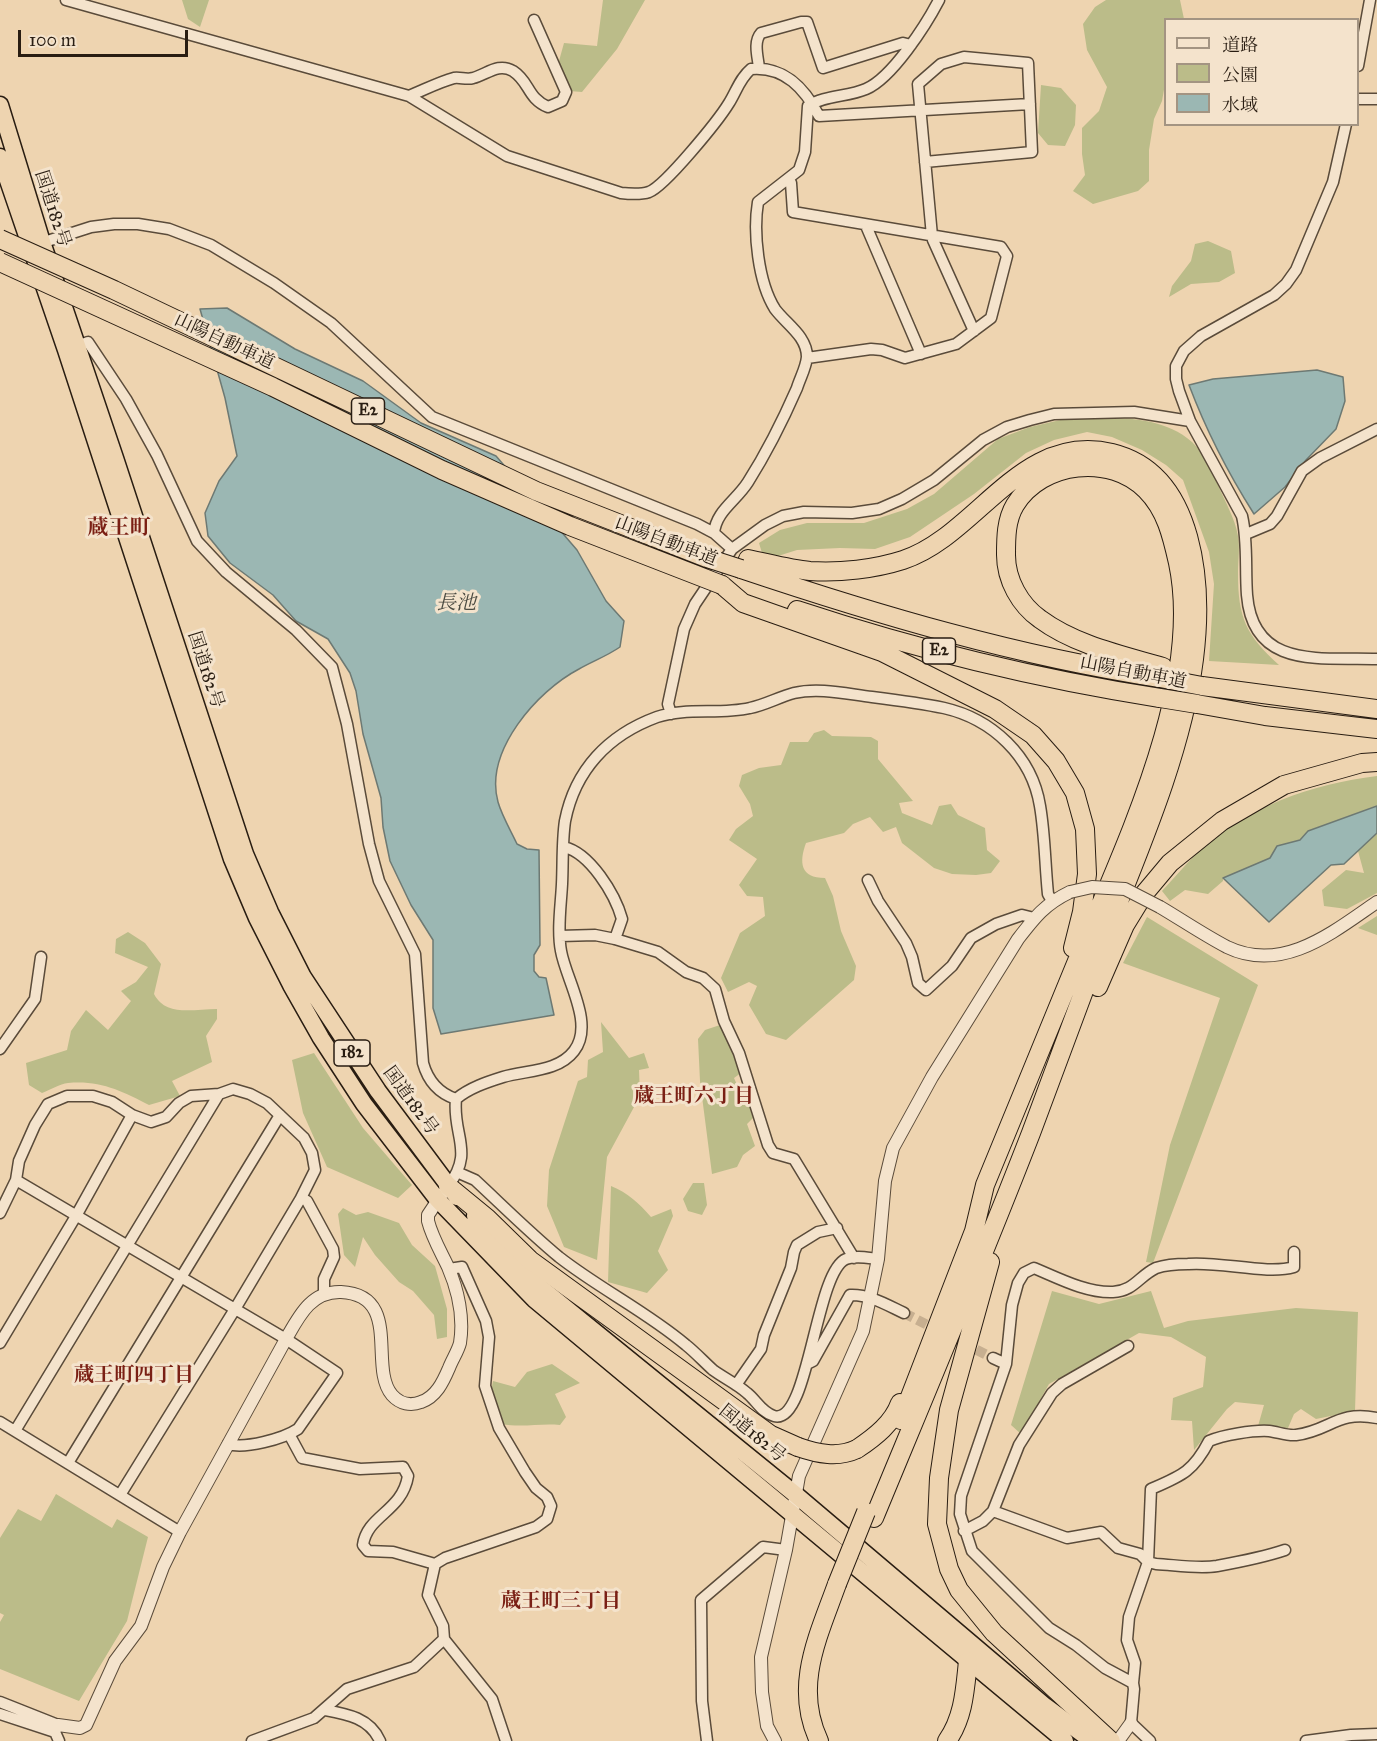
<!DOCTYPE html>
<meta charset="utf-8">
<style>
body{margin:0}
#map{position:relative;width:1377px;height:1741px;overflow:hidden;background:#eed4b0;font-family:"IM FELL Great Primer","Noto Serif JP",serif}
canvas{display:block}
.legend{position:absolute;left:1164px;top:18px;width:195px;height:108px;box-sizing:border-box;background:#f4e3cc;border:2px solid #a39482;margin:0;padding:8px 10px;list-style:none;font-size:18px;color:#291d12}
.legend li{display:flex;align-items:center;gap:12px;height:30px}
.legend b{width:30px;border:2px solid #a39482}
.scale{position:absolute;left:18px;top:30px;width:170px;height:27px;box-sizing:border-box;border:3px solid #291d12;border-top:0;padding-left:8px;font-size:18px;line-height:21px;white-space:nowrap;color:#291d12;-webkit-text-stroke:4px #f4e3cc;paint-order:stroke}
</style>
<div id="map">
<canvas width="1377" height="1741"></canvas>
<ul class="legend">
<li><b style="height:8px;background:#f4e3cc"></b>道路</li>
<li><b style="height:16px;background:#bbbc89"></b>公園</li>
<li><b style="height:16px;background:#9bb7b3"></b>水域</li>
</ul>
<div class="scale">100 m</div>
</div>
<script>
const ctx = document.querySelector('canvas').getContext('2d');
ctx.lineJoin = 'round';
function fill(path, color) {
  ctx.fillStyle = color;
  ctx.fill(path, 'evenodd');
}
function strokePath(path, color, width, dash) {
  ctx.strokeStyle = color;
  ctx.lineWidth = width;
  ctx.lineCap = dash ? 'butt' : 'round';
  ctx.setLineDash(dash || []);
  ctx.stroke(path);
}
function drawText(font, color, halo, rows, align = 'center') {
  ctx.font = font + ' "IM FELL Great Primer","Noto Serif JP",serif';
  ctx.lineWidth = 6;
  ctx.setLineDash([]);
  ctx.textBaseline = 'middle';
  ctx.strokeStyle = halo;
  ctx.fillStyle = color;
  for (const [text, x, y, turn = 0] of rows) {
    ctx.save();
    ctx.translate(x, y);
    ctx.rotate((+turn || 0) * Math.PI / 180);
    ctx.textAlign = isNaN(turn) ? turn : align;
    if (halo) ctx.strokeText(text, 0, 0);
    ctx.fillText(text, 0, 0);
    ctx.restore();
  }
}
const green = new Path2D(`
 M182 0H209L200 27 188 19Z
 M603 0H645L617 49 582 92 569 91 559 61 564 43 597 46Z
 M1106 0H1180L1184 19 1166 20 1165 84 1162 101 1154 119 1149 150V181L1138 191 1093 204 1073 191 1085 175 1082 154V128L1099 111 1107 87 1087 50 1083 24 1095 7Z
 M1041 85 1061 88 1076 105 1075 125 1065 146 1048 145 1038 133Z
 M1208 241 1231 251 1235 273 1219 282 1191 284 1169 297 1172 286 1191 261 1195 244Z
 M1069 418C1109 418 1160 413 1192 442 1205 454 1211 470 1218 485 1225 502 1235 518 1238 536 1240 548 1238 561 1238 573 1238 618 1246 635 1279 665L1209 661 1214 584 1209 552 1183 480 1166 465 1142 450 1112 437 1087 432 1054 440 1026 453 974 494 910 537 875 549 840 548 797 550 778 556 762 553 759 543 780 530 807 523H864L907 509 934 494 998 439 1030 427Z
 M824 730 832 736 871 737 878 741V759L913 801 899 803 902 813 932 825 939 806 951 804 958 815 985 828 987 850 1000 861 991 873 976 875 952 874 934 868 902 843 896 827 883 832 870 817 853 824 844 833 806 843C799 862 800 878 825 878L833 896 841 931 856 966 854 980 786 1040 766 1034 749 1005 757 986 749 982 728 992 721 978 740 933 765 916 763 897 747 896 739 885 757 859 729 840 736 829 753 816 750 804 739 786 742 775 759 768 781 765 790 742H808L814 733Z
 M1377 776V806L1308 831 1300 840 1277 846 1270 858 1223 878V881L1208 894 1185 890 1170 901 1162 891C1174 878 1185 865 1197 853 1246 807 1311 784 1377 776Z
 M1377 833V893L1347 909 1324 906 1322 890 1346 870 1364 873 1358 851Z
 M1377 916V935L1358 928Z
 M1147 917 1258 985 1153 1263 1146 1262 1170 1145 1220 998 1123 963Z
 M128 932 145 943 161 964 154 994C166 1017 193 1009 217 1009V1019L206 1036 212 1062 172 1081 180 1096 149 1105C122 1091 100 1080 68 1083 60 1084 50 1090 42 1093L29 1085 26 1063 67 1050 71 1031 86 1010 108 1030 131 1001 121 991 136 982 148 967 115 953 116 939Z
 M601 1022 629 1058 644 1053 649 1068 639 1070 640 1096 607 1157 597 1260 564 1247 547 1206 549 1170 578 1081 587 1077 588 1060 603 1052Z
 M720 1025 741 1073 734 1078 742 1096 747 1099 753 1118 747 1124 755 1146 743 1155 737 1167 712 1174 700 1081 698 1039 705 1030Z
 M314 1053 363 1128 412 1185 398 1198 327 1167 303 1113 292 1060Z
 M693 1183H704L707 1205 702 1215 688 1211 683 1199Z
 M611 1186C628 1193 639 1203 651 1217L671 1209 673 1216 658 1251 668 1270 647 1293 608 1282Z
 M343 1208 356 1215 368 1212 399 1223 412 1245 435 1266 447 1309V1337L437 1339 434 1315 413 1291 399 1282 375 1255 363 1237 355 1267 344 1255 338 1214Z
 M1052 1291 1099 1304 1151 1291 1164 1328 1188 1321 1296 1308 1358 1312 1355 1411 1316 1419 1301 1409 1294 1414 1288 1428 1258 1426 1264 1405 1235 1402 1227 1409 1194 1450 1192 1421 1171 1420 1173 1398 1203 1387 1206 1357 1171 1337 1139 1333 1049 1384 1021 1434 1011 1425Z
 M552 1364 580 1383 555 1394 566 1417 560 1425C539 1423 523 1428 501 1424L490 1397 493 1381 515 1387 527 1372Z
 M56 1494 112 1528 117 1519 148 1537 127 1621 79 1701 0 1669V1622L4 1615 0 1613V1538L18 1509 41 1521Z`);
const water = new Path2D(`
 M227 308 295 349 363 381 421 423 496 456 577 550 606 601 624 621 620 647C607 656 593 661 579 669 537 691 484 751 498 802 502 816 511 831 517 844L527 849 539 850 540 945 534 955V971L539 977 546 978 554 1015 441 1034 433 1008V940L411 905 390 861 383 827 381 798 363 734 356 691 350 673 328 639 296 621 273 595 230 563 208 536 205 513 219 481 237 456 225 398 200 309Z
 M1317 370 1343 377 1345 401 1336 429 1306 460 1285 487 1254 514C1228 473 1206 430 1189 385L1213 379Z
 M1377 806V833L1344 864 1331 865 1269 922 1223 878 1270 858 1277 846 1300 840 1308 831Z`);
const minorTunnel = new Path2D(`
 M904 1313 941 1332
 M963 1343 993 1358`);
const minor = new Path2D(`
 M66 0 409 96 507 156 621 193C630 194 640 195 649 192 665 186 718 121 729 103 736 92 740 78 751 69 785 66 805 89 819 116L1030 104
 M1358 66 1370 0
 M759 68C758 57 753 42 761 33L801 22H807L823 68 903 43 911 45
 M409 96C424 90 439 82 454 78 460 77 467 80 473 78 486 75 498 62 513 71 530 82 527 98 548 107L562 101 566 92 534 20
 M1358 99H1377
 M1346 124 1333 182 1296 270 1286 284 1274 295 1201 336 1184 351 1176 366V379L1179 391 1190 421 1242 516C1248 542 1245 568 1247 595 1253 670 1321 657 1377 659
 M925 162 1032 152 1028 63 964 57 941 64 918 84 932 236 933 240 974 331
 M788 179 791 183 793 212 1001 247 1007 256 991 318 956 344 905 358 882 350 871 349 807 358
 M868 225 867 228 921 354
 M38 244 91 227 114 224H138L169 229 211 245 274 283 331 323 432 417 697 524 714 533
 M72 348 88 342 126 399 157 455 197 541 226 572 296 630 332 667 347 724 369 844 379 881 415 954 423 1063C428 1081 438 1093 456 1099
 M1246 534 1270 524 1277 516 1302 471 1320 458 1377 429
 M732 549 714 533C716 511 736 501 748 482 767 452 783 420 797 388 800 378 806 368 807 357 807 336 786 324 775 309 758 282 753 232 758 202L799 170 805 152 808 106C825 95 848 97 866 89 892 78 926 25 939 0
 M671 714 668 704 684 629 695 604 732 549 765 525 783 516 804 512 852 513 879 509 902 499 934 480 983 440 1007 427 1030 420 1054 414 1134 412 1190 421
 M564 847C590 853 615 894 622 919L615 939
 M868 880 878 901 906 943 912 957 918 983 926 990 952 966 971 938 996 924 1022 915 1034 918
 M560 936 595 935 615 939 658 952 686 972 703 978 715 989 724 1021 739 1053 768 1145 773 1153 794 1159 854 1258
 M0 1049 35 999 41 957
 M459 1173 475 1180C503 1206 530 1233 559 1257 600 1289 647 1312 686 1345 696 1353 704 1362 713 1370 724 1378 737 1384 747 1393 756 1400 762 1413 774 1416 809 1426 815 1272 846 1259 856 1255 868 1258 878 1259
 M16 1180 286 1339 337 1373 298 1429C283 1439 245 1449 228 1444
 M448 1186C475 1152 452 1135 456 1099 469 1088 487 1082 503 1077 527 1070 558 1072 574 1051 595 1024 566 980 561 951 557 930 561 905 562 884 563 863 562 841 565 821 575 770 608 735 657 717 686 707 720 715 750 708 765 705 779 697 794 693 819 687 847 694 872 697 896 700 920 703 944 708 992 719 1032 756 1040 806 1045 835 1045 865 1048 894L1052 901
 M0 1213 16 1180 19 1161 35 1125 48 1104 67 1096H93L112 1102 132 1115 151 1122 166 1117 179 1103 191 1096 219 1094 233 1089 250 1094 267 1103 304 1138 312 1153 315 1170 301 1198 307 1201 333 1249 334 1257 324 1279V1295
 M0 1343 76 1216 132 1115
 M993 1358 1006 1364
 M809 1363 813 1361 850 1295C869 1294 887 1305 904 1313
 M736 1385 761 1349 764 1335 791 1268 794 1252 797 1245 818 1232 837 1228
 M0 1422 180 1532
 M15 1431 219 1094
 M289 1434 302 1458 360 1469 403 1467 408 1476C402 1512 367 1515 363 1545L368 1551 393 1552 435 1564
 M68 1463 280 1115
 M120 1495 235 1309 301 1198
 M993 1511 1067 1538 1101 1532 1118 1548 1140 1554 1148 1562 1156 1564C1175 1565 1198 1569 1217 1566 1239 1562 1264 1557 1285 1550
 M964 1531 983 1521 993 1511 1019 1445 1052 1393 1062 1384 1128 1346
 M444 1639 443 1626 428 1595 435 1564 445 1558 536 1527 547 1519 551 1506 547 1497 536 1488 525 1472 499 1428 485 1386 489 1337 486 1321 462 1267 449 1269
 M1133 1683 1135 1663 1127 1640 1129 1617 1148 1562 1151 1489C1181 1476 1193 1472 1209 1441 1223 1435 1253 1430 1269 1431 1278 1432 1287 1436 1296 1435 1330 1431 1337 1410 1377 1418
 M0 1702 58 1725 55 1732 59 1741
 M325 1710C347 1714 370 1718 380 1741
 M0 1714 55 1732
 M252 1741 314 1718 347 1689 414 1667 444 1639 492 1699 506 1741
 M707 1741 702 1701 701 1600 763 1547 786 1550
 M1150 1741 1131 1723 1134 1689 1133 1683 1105 1668 1076 1645 1049 1628 972 1551 960 1514 961 1496 1006 1364 1012 1305 1018 1283 1024 1273 1034 1268C1058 1278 1086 1293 1113 1292 1134 1291 1139 1276 1156 1268 1165 1265 1179 1264 1188 1264 1220 1261 1267 1275 1294 1267V1252
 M1306 1741 1351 1735 1377 1734`);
const tertiary = new Path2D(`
 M1160 907C1182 920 1204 935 1227 947 1283 974 1333 932 1377 902
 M58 1725 80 1728 86 1725 115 1661 141 1626 163 1567 180 1532 286 1339C299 1316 311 1291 341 1292 403 1295 368 1367 392 1395 400 1404 411 1406 421 1402 436 1397 443 1382 449 1368 452 1360 458 1351 460 1343 464 1318 458 1290 448 1267 441 1252 432 1237 428 1221V1215L442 1194
 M775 1741 767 1726 762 1692 761 1657 786 1550 799 1476 863 1331 878 1259 885 1181 893 1148 932 1077 1018 939C1035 917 1045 904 1070 892
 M1118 1741 1131 1723`);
const trunk = new Path2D(`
 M0 105 42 242 115 458 245 854 270 912 303 977 378 1091 457 1197
 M0 157 66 350 232 859 257 918 291 985 321 1038 364 1104 437 1199 534 1299 1065 1741
 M475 1216 541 1288 796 1495 1045 1706 1092 1741`);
const motorway = new Path2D(`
 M748 559C768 563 789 569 810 571 840 573 875 569 903 560 977 536 1021 431 1112 453 1197 474 1203 588 1194 659 1181 761 1131 868 1094 964 1073 1020 1052 1077 1031 1133 981 1262 927 1390 874 1518
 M741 569C878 615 1017 656 1160 678
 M722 585 743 603 882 652 995 709 1033 735 1056 761 1075 793 1085 829 1087 874 1082 912 1073 948
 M797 610C915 649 1038 679 1160 698
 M1202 686 1377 709
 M1197 704 1265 716 1377 729
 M1098 987 1125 925 1144 894 1170 863 1222 821 1284 785 1362 763 1377 762
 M448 1186 487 1218 530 1260 771 1435 798 1447
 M990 1262 949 1410 939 1478 937 1524 949 1569 959 1590 994 1633 1111 1741
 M901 1420 974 1231 985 1185C1018 1104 1051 1024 1084 944 1129 836 1203 681 1178 563 1172 536 1166 510 1146 490 1111 454 1042 461 1015 505 1006 520 1006 538 1006 555 1006 580 1020 605 1040 619 1075 645 1122 655 1163 667
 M857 1449C875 1437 893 1423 900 1403
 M819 1741C793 1686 818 1637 837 1584
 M947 1741C964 1717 965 1689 968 1661`);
const tertiaryBridge = new Path2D(`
 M1070 892 1092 887 1125 889 1160 907`);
const motorwayBridge = new Path2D(`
 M0 239 114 290 536 491 707 558 741 569
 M0 262 273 387 442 470 570 526 722 585
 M1160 678 1202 686
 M1160 698 1197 704
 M798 1447C818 1454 838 1458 857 1449
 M837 1584 866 1512`);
const shields = [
 [368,411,33],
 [939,651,33],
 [352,1053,36]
];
const shieldNames = [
 ["E2",368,411],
 ["E2",939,651],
 ["182",352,1053]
];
const streetNames = [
 ["国道182号",52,209,72],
 ["山陽自動車道",224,342,25],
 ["山陽自動車道",666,542,21],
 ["国道182号",205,670,72],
 ["山陽自動車道",1133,673,11],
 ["国道182号",410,1101,54],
 ["国道182号",752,1434,39]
];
const waterNames = [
 ["長池",456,604]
];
const neighbourhoodNames = [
 ["蔵王町六丁目",694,1097],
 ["蔵王町四丁目",134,1376],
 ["蔵王町三丁目",561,1602]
];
const quarterNames = [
 ["蔵王町",119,529]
];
fill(green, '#bbbc89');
fill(water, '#9bb7b3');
strokePath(water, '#6d7973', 1.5);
strokePath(minorTunnel, '#c7af90', 10, [10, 5]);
strokePath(minor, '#5a4b3a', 13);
strokePath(tertiary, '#5a4b3a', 14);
strokePath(trunk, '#291d12', 19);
strokePath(motorway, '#291d12', 20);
strokePath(minor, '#f4e3cc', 10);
strokePath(tertiary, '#f4e3cc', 12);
strokePath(trunk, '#eed4b0', 16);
strokePath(motorway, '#eed4b0', 18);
strokePath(tertiaryBridge, '#5a4b3a', 14, []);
strokePath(motorwayBridge, '#291d12', 20, []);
strokePath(tertiaryBridge, '#f4e3cc', 12);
strokePath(motorwayBridge, '#eed4b0', 18);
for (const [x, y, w] of shields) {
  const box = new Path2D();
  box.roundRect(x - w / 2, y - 13, w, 26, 4.5);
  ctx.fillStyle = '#f4e3cc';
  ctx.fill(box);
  strokePath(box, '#291d12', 1.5);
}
drawText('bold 16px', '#291d12', null, shieldNames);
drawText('18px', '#291d12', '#f4e3cc', streetNames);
drawText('italic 20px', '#4b4b42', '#f4e3cc', waterNames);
drawText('bold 20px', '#7a1f14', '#f4e3cc', neighbourhoodNames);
drawText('bold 21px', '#7a1f14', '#f4e3cc', quarterNames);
</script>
